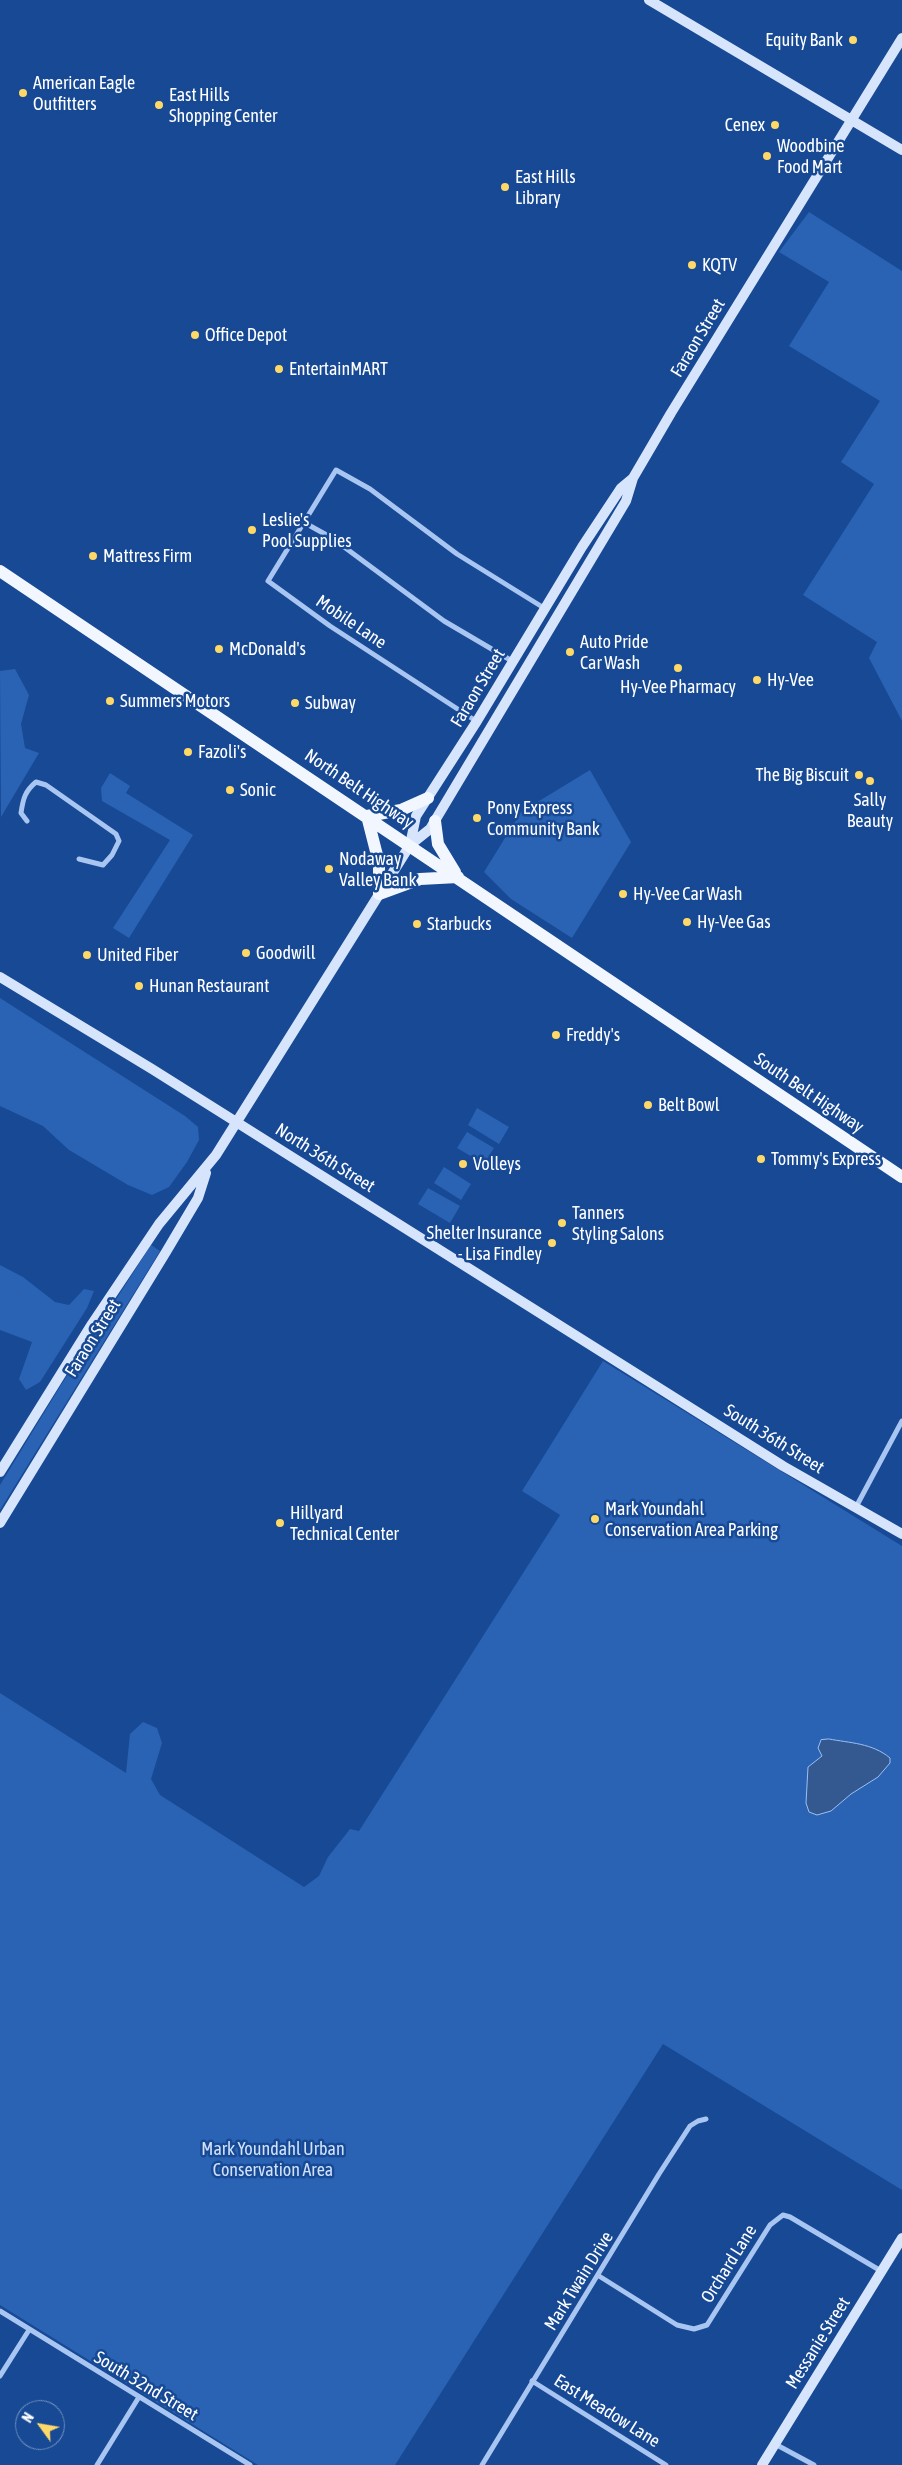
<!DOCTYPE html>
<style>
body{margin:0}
#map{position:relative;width:902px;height:2465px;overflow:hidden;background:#174995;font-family:"Asap Condensed",sans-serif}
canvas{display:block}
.north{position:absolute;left:15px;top:2400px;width:50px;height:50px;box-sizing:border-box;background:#174995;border:1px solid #7492bf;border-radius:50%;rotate:302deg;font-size:14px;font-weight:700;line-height:20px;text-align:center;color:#fff}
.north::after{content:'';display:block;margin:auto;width:18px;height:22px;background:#ffd968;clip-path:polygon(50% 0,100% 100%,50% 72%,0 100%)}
</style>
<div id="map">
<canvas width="902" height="2465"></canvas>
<div class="north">N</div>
</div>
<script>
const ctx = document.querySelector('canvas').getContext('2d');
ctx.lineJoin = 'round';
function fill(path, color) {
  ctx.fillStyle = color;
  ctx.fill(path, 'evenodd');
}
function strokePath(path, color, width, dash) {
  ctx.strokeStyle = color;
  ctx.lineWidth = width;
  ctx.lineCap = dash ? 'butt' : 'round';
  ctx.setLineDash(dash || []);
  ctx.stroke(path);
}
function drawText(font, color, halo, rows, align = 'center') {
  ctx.font = font + ' "Asap Condensed",sans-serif';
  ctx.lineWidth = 5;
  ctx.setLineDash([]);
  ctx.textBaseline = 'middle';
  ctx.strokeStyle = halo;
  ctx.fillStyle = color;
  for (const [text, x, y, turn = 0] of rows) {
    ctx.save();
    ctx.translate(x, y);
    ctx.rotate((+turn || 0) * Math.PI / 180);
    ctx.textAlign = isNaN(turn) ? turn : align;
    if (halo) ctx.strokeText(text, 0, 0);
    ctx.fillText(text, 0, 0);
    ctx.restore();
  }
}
const green = new Path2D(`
 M809 212 902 271V721L869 658 877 642 803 595 874 484 841 462 880 401 789 346 829 282 779 252Z
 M15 669 29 695 21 724 25 748 39 753 1 817 0 671Z
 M590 770 631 842 572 938 511 899 484 872 521 812Z
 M110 773 130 786 126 793 193 835 129 938 113 928 170 840 102 801 101 788Z
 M0 998 185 1116 198 1127 199 1140 187 1162 169 1187 152 1195 128 1185 69 1150 43 1126 0 1106Z
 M477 1108 509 1127 499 1144 468 1125Z
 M467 1132 494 1148 484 1164 457 1148Z
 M444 1167 471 1184 461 1200 434 1183Z
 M428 1188 460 1206 450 1223 418 1204Z
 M151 1245 160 1251 0 1510V1485L61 1385Z
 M0 1265 23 1277 55 1302 69 1305 84 1289 94 1291 87 1308 40 1382 26 1390 19 1379 32 1342 0 1330Z
 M603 1361 902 1546V2190L663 2044 395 2465H258L0 2305V1693L126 1773 130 1734 143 1722 157 1728 162 1743 151 1779 160 1795 304 1887 319 1876 328 1857 350 1829 359 1831 560 1515 522 1491Z`);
const water = new Path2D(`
 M829 1739C850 1743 872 1743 890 1758V1763L878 1777 851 1794 831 1811 817 1815 809 1812 806 1803 808 1767 822 1756 818 1748 821 1740Z`);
const street = new Path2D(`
 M305 523 332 538 444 621 512 661
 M476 721 330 626 268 581 336 470 370 489 457 554 544 608
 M27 821 21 813C23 799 25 791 36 782L46 785 116 834 119 841 112 855 103 865 79 859
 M856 1507 902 1421
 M599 2276 677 2325 694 2329 707 2325 770 2225 783 2215 790 2217 881 2271
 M0 2311 250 2465
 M0 2376 29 2330
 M532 2381 666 2465
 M775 2444 814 2465
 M97 2465 139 2397
 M482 2465 659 2174 690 2126 698 2121 706 2119`);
const secondary = new Path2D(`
 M649 0 902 150
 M410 845 416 816 477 721 582 547 621 488 633 478
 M0 977 152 1069 783 1466 902 1534
 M0 1472 92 1324 159 1224 216 1155 410 845 430 829 626 501 633 478 671 413 902 38
 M0 1523 166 1252 198 1198 206 1173
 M762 2465 902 2238`);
const primary = new Path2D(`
 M0 571 902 1177
 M428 798 401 810 367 816 379 863V894L420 879 458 877
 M435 821 438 844 455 872`);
const markers = [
 [853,40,5,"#ffd968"],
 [23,93,5,"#ffd968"],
 [159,105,5,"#ffd968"],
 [775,125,5,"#ffd968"],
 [767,156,5,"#ffd968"],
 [505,187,5,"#ffd968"],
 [692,265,5,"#ffd968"],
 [195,335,5,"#ffd968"],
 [279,369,5,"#ffd968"],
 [252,530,5,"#ffd968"],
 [93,556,5,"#ffd968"],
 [219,649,5,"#ffd968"],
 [570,652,5,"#ffd968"],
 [678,668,5,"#ffd968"],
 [757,680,5,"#ffd968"],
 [110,701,5,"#ffd968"],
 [295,703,5,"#ffd968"],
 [188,752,5,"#ffd968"],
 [859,775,5,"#ffd968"],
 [870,781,5,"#ffd968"],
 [230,790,5,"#ffd968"],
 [477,818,5,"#ffd968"],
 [329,869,5,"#ffd968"],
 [623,894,5,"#ffd968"],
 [687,922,5,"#ffd968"],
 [417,924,5,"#ffd968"],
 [246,953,5,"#ffd968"],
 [87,955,5,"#ffd968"],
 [139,986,5,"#ffd968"],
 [556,1035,5,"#ffd968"],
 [648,1105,5,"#ffd968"],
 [761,1159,5,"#ffd968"],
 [463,1164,5,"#ffd968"],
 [562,1223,5,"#ffd968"],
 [552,1243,5,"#ffd968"],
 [595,1519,5,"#ffd968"],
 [280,1523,5,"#ffd968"]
];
const poiNames = [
 ["Equity Bank",843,40,"right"],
 ["American Eagle",33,83],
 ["Outfitters",33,104],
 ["East Hills",169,95],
 ["Shopping Center",169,116],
 ["Cenex",765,125,"right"],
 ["Woodbine",777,146],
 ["Food Mart",777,167],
 ["East Hills",515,177],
 ["Library",515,198],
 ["KQTV",702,265],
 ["Office Depot",205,335],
 ["EntertainMART",289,369],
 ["Leslie's",262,520],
 ["Pool Supplies",262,541],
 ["Mattress Firm",103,556],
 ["Auto Pride",580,642],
 ["Car Wash",580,663],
 ["McDonald's",229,649],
 ["Hy-Vee",767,680],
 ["Hy-Vee Pharmacy",678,687,"center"],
 ["Summers Motors",120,701],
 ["Subway",305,703],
 ["Fazoli's",198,752],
 ["The Big Biscuit",849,775,"right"],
 ["Sonic",240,790],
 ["Sally",870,800,"center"],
 ["Beauty",870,821,"center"],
 ["Pony Express",487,808],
 ["Community Bank",487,829],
 ["Nodaway",339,859],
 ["Valley Bank",339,880],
 ["Hy-Vee Car Wash",633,894],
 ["Hy-Vee Gas",697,922],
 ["Starbucks",427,924],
 ["Goodwill",256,953],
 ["United Fiber",97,955],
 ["Hunan Restaurant",149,986],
 ["Freddy's",566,1035],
 ["Belt Bowl",658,1105],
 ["Tommy's Express",771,1159],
 ["Volleys",473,1164],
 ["Tanners",572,1213],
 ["Styling Salons",572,1234],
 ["Shelter Insurance",542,1233,"right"],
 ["- Lisa Findley",542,1254,"right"],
 ["Mark Youndahl",605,1509],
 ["Conservation Area Parking",605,1530],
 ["Hillyard",290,1513],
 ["Technical Center",290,1534]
];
const streetNames = [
 ["Faraon Street",698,338,-59],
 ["Mobile Lane",351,622,34],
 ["Faraon Street",478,688,-59],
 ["North Belt Highway",359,789,34],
 ["South Belt Highway",809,1093,34],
 ["North 36th Street",325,1158,32],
 ["Faraon Street",93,1338,-58],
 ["South 36th Street",774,1439,32],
 ["Orchard Lane",729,2264,-58],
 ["Mark Twain Drive",579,2281,-58],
 ["Messanie Street",818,2343,-58],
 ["South 32nd Street",146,2386,31],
 ["East Meadow Lane",607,2411,32]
];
const parkNames = [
 ["Mark Youndahl Urban",273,2149],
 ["Conservation Area",273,2170]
];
fill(green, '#2a63b4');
fill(water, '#345890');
strokePath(water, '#9bc1f3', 1);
strokePath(street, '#a8c6f1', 5);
strokePath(secondary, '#d7e5fc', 10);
strokePath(primary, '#f2f7ff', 12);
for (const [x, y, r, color] of markers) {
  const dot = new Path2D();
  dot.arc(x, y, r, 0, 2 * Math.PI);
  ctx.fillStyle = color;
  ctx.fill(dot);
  strokePath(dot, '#174995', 2);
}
drawText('18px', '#fff', '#174995', poiNames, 'left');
drawText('18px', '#fff', '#174995', streetNames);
drawText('18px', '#d0e2fc', '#174995', parkNames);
</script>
